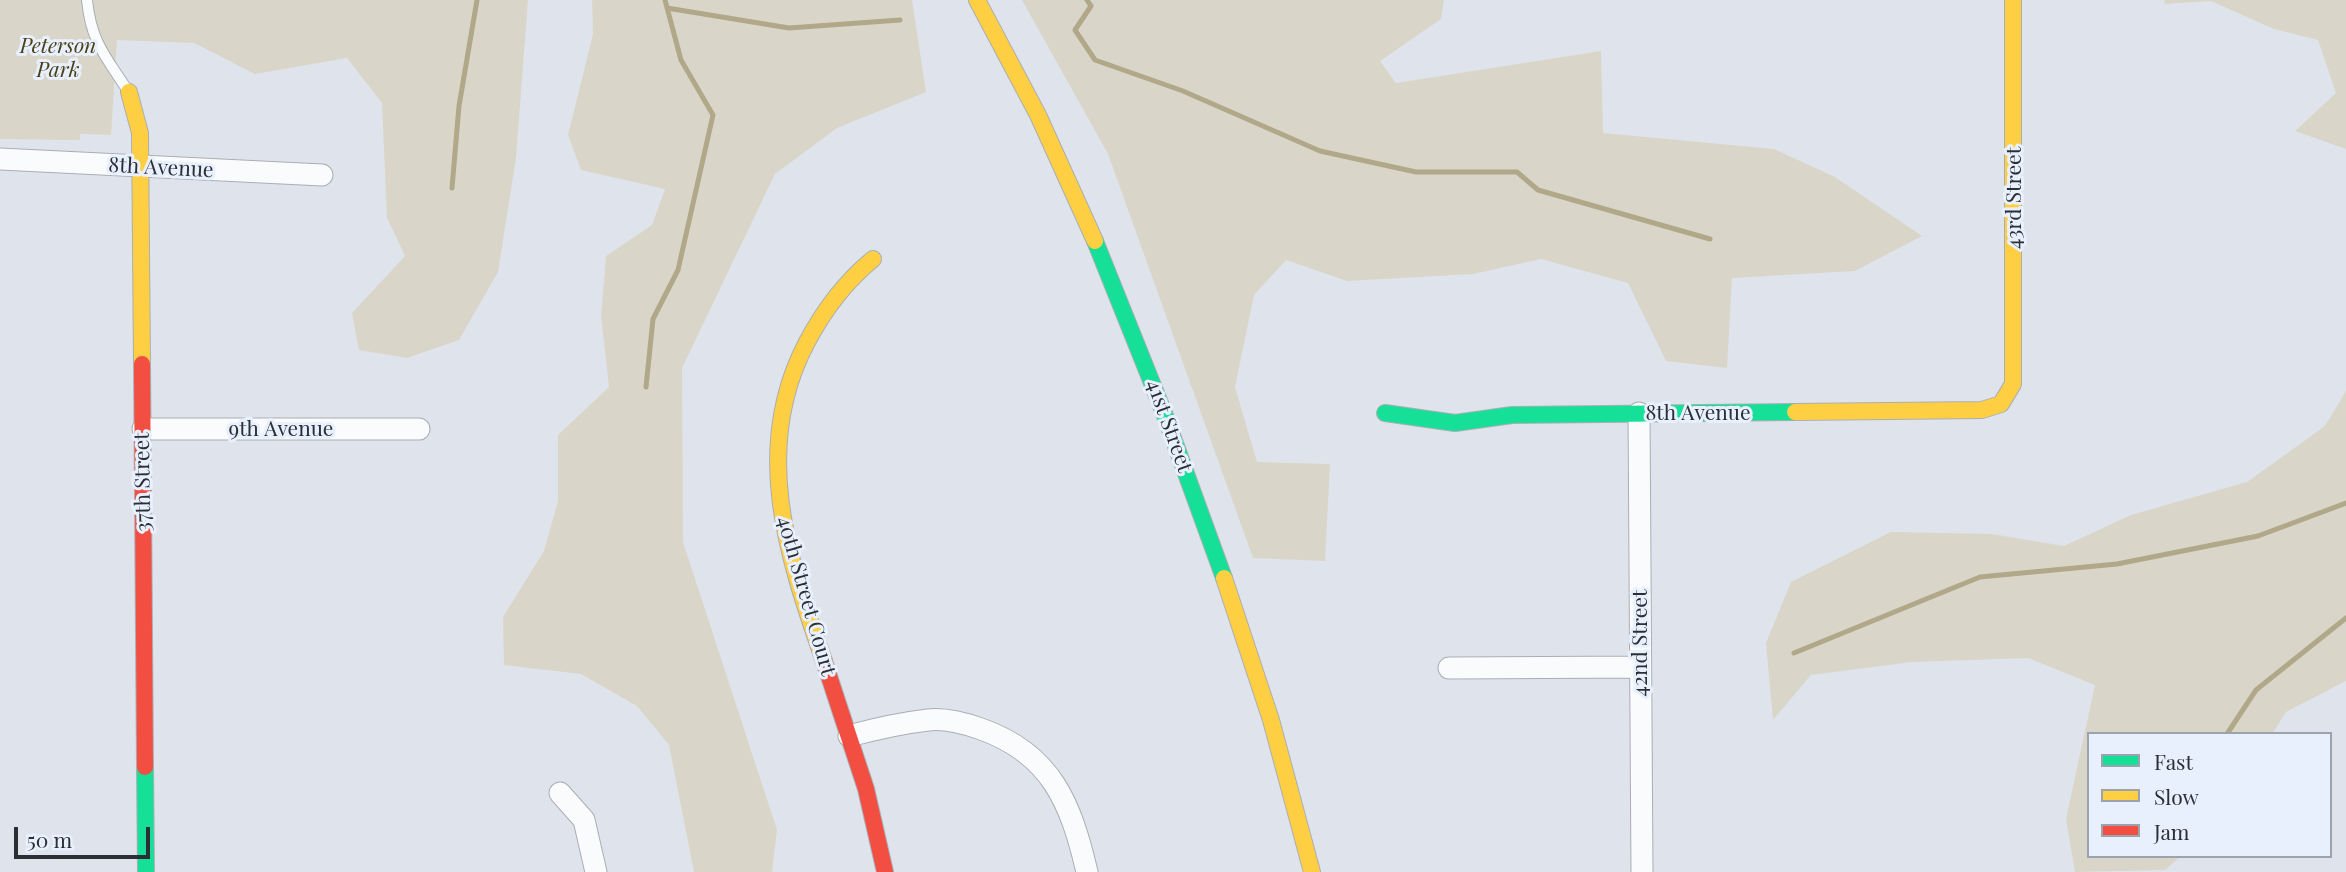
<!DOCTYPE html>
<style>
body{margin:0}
#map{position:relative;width:2346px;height:872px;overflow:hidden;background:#dfe4ec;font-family:"Playfair Display",serif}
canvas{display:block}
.legend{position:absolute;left:2087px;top:732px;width:245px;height:126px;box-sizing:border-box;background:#e8f0fd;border:2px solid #9ca3ad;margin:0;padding:9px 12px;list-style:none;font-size:21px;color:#2b2f35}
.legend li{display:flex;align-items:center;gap:14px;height:35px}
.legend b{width:35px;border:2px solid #9ca3ad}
.scale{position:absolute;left:14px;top:827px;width:136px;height:32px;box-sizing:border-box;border:4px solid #2b2f35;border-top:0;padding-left:9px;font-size:21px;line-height:24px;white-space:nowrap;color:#2b2f35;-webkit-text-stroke:5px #e8f0fd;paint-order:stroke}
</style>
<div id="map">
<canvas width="2346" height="872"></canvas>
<ul class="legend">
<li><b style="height:9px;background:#16e098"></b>Fast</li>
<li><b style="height:9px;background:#ffcf43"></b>Slow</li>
<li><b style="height:9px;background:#f24e42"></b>Jam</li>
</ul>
<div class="scale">50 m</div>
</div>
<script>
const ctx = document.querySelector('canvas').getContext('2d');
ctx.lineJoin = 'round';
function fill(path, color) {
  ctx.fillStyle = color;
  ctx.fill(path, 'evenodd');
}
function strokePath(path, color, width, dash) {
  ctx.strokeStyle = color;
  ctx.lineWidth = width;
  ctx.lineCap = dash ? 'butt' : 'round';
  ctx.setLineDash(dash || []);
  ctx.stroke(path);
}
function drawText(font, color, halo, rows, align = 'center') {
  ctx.font = font + ' "Playfair Display",serif';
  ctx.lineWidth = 6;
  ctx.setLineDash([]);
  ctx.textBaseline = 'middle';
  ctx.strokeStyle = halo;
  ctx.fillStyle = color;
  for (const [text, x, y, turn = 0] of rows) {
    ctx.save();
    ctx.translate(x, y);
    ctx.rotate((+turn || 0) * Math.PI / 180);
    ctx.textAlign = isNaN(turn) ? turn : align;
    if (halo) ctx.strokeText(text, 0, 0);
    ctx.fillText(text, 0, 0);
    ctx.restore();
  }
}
const green = new Path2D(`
 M0 0H528L516 158 498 272 459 340 407 358 359 350 352 313 405 256 387 218 382 103 347 58 255 74 194 43 117 40 111 135 80 134V140L0 139Z
 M592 0H912L926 92 837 128 775 174 682 368 683 542 777 830 772 872H694L669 745 637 706 581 674 504 665 503 617 544 551 558 501V435L609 387 601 316 606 256 652 225 665 189 581 170 568 135 593 34Z
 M1022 0H1444L1441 19 1380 61 1396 83 1601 51 1603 133 1774 149 1835 177 1922 236 1855 271 1732 278 1727 368 1666 361 1628 283 1541 259 1473 274 1347 281 1286 260 1254 295 1235 387 1257 462 1330 464 1325 561 1253 558 1108 154Z
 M2164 0H2346V149L2295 131 2336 93 2318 40 2274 29 2211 1 2165 4Z
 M2346 391V681L2286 712 2272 734H2089V856H2181L2165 870 2075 872 2066 819 2095 685 2028 658 1912 662 1811 675 1773 720 1766 643 1791 582 1891 532 1992 534 2064 546 2131 515 2247 482 2325 426Z`);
const stream = new Path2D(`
 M1087 0 1091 6 1075 30 1095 60 1183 91 1320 151 1416 172H1517L1538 190 1710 239
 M667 8 789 28 900 20
 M452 188 459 106 477 0
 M646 387 653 319 678 270 713 115 681 60 665 0
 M1794 653 1980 577 2117 564 2258 536 2346 503
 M2227 734 2256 690 2346 618`);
const lane = new Path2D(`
 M87 0C91 42 106 57 128 91`);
const street = new Path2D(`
 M0 159 322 175
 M1639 413 1642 872
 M143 429H419
 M1449 668 1640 667
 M849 736C875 729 902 723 928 720 946 718 964 723 981 729 1052 754 1071 804 1087 872
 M560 793 584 820 596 872`);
const fast = new Path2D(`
 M1095 241 1164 413 1224 578
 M1385 413 1455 423 1512 415 1795 412
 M145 767 146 872`);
const slow = new Path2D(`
 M977 0 1038 115 1095 241
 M129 92 140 133 142 364
 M1795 412 1982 410 2001 404 2013 384V0
 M1224 578 1271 720 1312 872
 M824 661C787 556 751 447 807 342 824 310 845 282 873 259`);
const jam = new Path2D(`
 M142 364 145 767
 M824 661 866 789 885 872`);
const parkNames = [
 ["Peterson",58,46],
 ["Park",58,70]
];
const streetNames = [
 ["8th Avenue",161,168,3],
 ["43rd Street",2014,198,-90],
 ["8th Avenue",1698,413],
 ["41st Street",1169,426,70],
 ["9th Avenue",281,429],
 ["37th Street",143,482,-91],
 ["40th Street Court",806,596,74],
 ["42nd Street",1640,643,-90]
];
fill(green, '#d9d6c9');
strokePath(stream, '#b0a888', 5);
strokePath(lane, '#aaaeb4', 12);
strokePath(street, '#aaaeb4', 23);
strokePath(fast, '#aaaeb4', 18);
strokePath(slow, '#aaaeb4', 18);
strokePath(jam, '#aaaeb4', 18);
strokePath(lane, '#fafbfc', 10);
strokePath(street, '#fafbfc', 21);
strokePath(fast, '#16e098', 16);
strokePath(slow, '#ffcf43', 16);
strokePath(jam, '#f24e42', 16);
drawText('italic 21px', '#4b4018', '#e8f0fd', parkNames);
drawText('21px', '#2b2f35', '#e8f0fd', streetNames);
</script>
